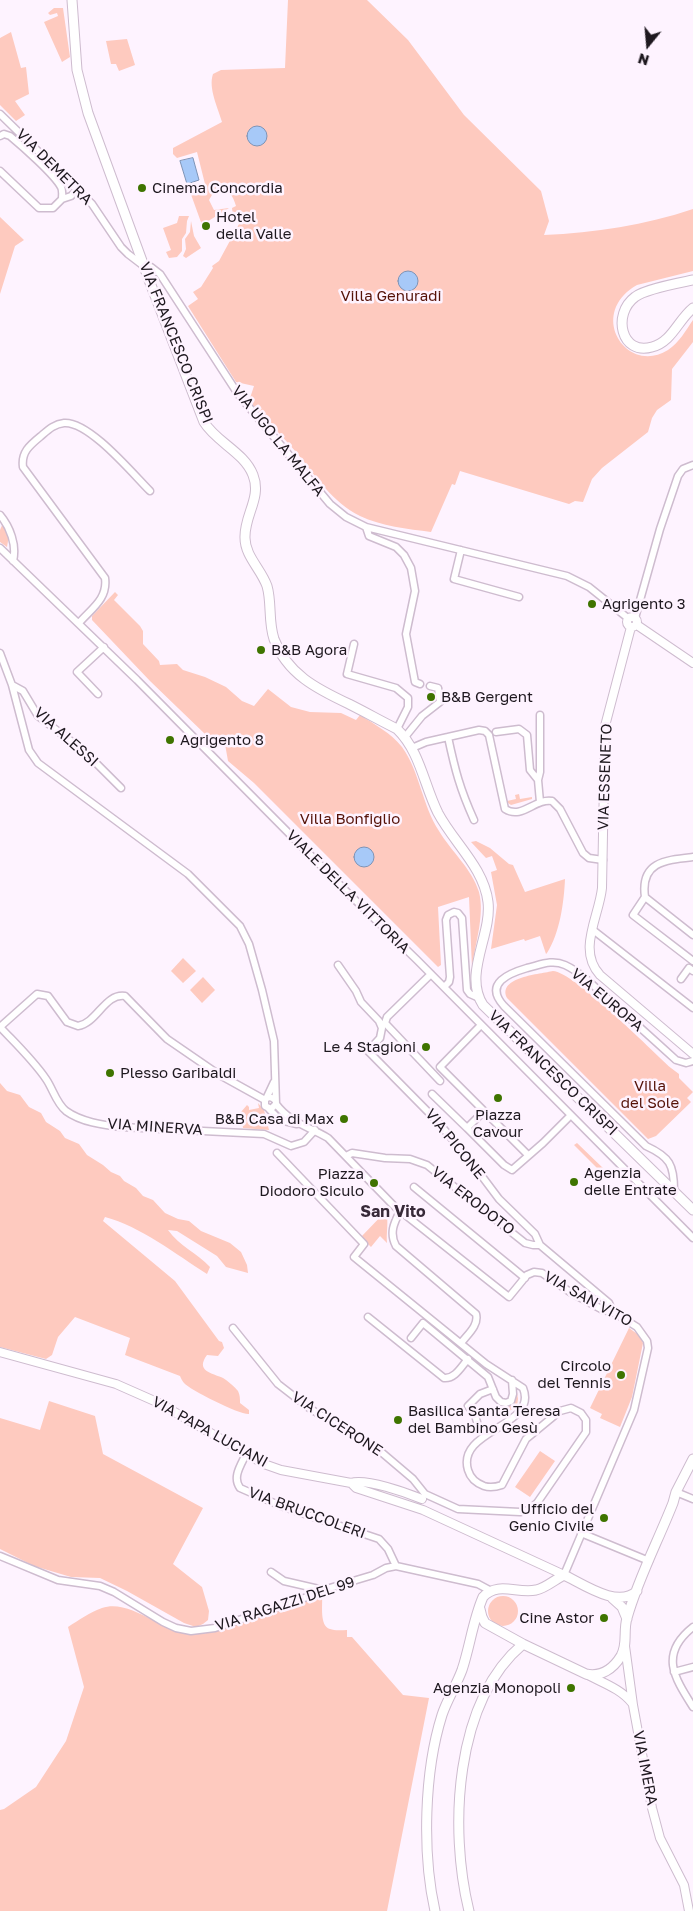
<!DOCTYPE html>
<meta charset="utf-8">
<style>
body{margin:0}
#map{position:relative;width:693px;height:1911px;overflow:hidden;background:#fef3ff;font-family:"Golos Text",sans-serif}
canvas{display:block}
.north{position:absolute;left:623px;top:20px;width:50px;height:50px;-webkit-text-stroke:4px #fef3ff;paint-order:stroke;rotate:197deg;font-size:14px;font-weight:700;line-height:20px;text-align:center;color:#1e181f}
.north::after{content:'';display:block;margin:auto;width:18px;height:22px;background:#1e181f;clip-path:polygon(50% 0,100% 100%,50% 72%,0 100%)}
</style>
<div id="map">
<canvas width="693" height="1911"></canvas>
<div class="north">N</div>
</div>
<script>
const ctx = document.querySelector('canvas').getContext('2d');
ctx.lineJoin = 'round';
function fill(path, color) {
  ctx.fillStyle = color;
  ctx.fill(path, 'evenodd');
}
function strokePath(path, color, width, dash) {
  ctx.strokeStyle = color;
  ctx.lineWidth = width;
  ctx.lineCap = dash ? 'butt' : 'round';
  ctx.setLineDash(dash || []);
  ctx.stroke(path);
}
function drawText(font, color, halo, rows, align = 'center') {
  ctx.font = font + ' "Golos Text",sans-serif';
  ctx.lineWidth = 5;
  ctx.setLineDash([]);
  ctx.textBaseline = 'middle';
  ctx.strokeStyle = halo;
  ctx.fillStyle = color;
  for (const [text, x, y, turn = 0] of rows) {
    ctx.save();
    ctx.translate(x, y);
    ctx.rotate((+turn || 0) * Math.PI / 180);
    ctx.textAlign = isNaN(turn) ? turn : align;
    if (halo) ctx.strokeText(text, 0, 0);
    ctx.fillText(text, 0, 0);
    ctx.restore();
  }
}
const green = new Path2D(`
 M288 0H367L408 40 464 115 541 191 549 221 544 235C595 233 645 225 693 209V271L637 285C586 314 627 376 668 350 679 343 686 330 693 320V342L672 369 671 400 657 410 652 418 648 432 602 468 592 479 583 502 575 501 569 504 460 471 455 485 452 484 431 532C408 529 381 526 360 516 332 502 316 476 296 452 281 435 265 418 249 401L254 386 236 382 188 306 198 299 193 292 201 287 213 268 212 266 219 261 239 224 233 216 232 208 236 206C233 195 228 190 219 183L209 200 214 210 229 208 202 225 189 189 205 184 197 152 177 158 173 154V148L222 122C218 108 208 88 213 74L221 70 285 68Z
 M54 8H63L70 57 62 62 44 22 58 16 57 13 50 15 48 13Z
 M11 32 21 68 26 67 29 94 15 101 25 115 16 121 0 105V38Z
 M127 39 135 65 119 71 116 64H111L106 41Z
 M179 216H189L187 221 186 233 182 239V251L177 257 169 258 166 252 171 250 163 228 177 223Z
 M0 217 24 240 15 246 0 294Z
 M191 221 194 236 201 248 186 258 183 256 186 249 185 239 190 232Z
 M3 523 9 535 7 547 0 542V530Z
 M115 592 118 595 114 600 140 626 143 631V644L159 661 160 665 177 664 183 670 205 677 226 687 242 701 254 706 268 689 291 707 310 712 341 713 356 720 360 715C374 724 391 733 402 747 420 772 422 805 439 831 451 851 472 869 479 892 485 915 475 944 472 968L469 897 438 907 441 965 438 967 254 783 228 761 225 744 206 735 150 681 92 620V616Z
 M519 794 520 799 532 797V799L511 805 508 803 507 801 516 799 515 795Z
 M476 841 490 848 509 864 513 865 525 892 565 879C564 902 560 933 547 953L546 954 540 936 525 941 524 939 491 949 497 905 491 872 497 870 492 856 486 858 471 842Z
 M183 958 196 971 183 983 171 971Z
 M553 971C574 972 651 1050 671 1068L679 1074V1078L693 1092 687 1098 691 1102 656 1136 648 1139 507 998C497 977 541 974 553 971Z
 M203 977 215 990 202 1003 190 990Z
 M0 1083 7 1091 20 1095 29 1107 41 1113 46 1122 60 1131 65 1138 79 1144 87 1155 103 1165 111 1172 120 1176 124 1181 136 1188 143 1196 153 1200 165 1213 178 1219 189 1221 201 1231 230 1243 241 1252 247 1265 248 1273 226 1267 217 1256 177 1231 168 1230C179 1246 197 1253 210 1267L207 1274C177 1255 140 1226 105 1217L103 1221 175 1281 219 1341 222 1342 224 1348 218 1356 207 1355C195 1371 212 1373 223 1378 228 1381 235 1387 238 1391 240 1395 240 1399 240 1403L249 1410V1414C240 1415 190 1390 184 1383 182 1381 181 1378 180 1376L125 1355 130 1338 75 1317 58 1337 52 1355 46 1359 0 1347Z
 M258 1103 264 1110 269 1130 243 1128 241 1112 247 1105 249 1107V1110L259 1108Z
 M577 1143 604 1169 601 1172 574 1145Z
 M386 1211C389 1221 386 1233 387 1243L380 1236 371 1247 361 1237Z
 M629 1328 640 1336 643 1343 632 1397 620 1427 600 1418 602 1414 590 1408Z
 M517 1392 518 1399 517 1406 502 1416 499 1412 513 1404Z
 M49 1401 95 1416 103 1454 203 1508 173 1564 202 1587 209 1611 208 1620 203 1624 196 1627 184 1623 127 1591 100 1578 71 1577 34 1566 0 1549V1418L40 1430Z
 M540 1451 555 1461 530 1497 515 1487Z
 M322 1595C323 1604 319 1626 330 1629 335 1631 342 1630 347 1630V1637H352L403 1695 429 1698 387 1911H0V1810L4 1809 36 1787 66 1741 84 1687 68 1627C79 1620 90 1612 102 1608 131 1598 163 1634 195 1634 213 1634 230 1627 247 1621 272 1613 297 1604 322 1595Z
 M488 1611a15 15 0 1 1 30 0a15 15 0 1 1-30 0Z`);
const water = new Path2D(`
 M247 136a10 10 0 1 1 20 0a10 10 0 1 1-20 0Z
 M193 158 199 180 187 184 180 161Z
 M398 281a10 10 0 1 1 20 0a10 10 0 1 1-20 0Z
 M354 857a10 10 0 1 1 20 0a10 10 0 1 1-20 0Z`);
const minor = new Path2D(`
 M0 114 92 204 121 247 128 254 145 267H151L160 274 238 394 330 504 346 517 366 527 567 576 589 587 629 619
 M0 136 4 134 10 136C22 146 54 174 61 187 63 191 62 194 62 199
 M0 171 39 208H53L62 199 71 196 78 189
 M0 515C10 527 17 545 13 561
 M366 527 369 536 396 547 404 555 411 568 415 591 406 634 415 682 420 684
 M0 548 137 680 349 894 417 960 693 1238
 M461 550 454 579 519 597
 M635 618 660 529 678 476 683 469 693 465
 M79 623C91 609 108 599 105 578L23 467C21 452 30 445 41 436 48 430 54 424 64 423 89 421 132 473 150 491
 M354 644 347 674 396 688 408 698V707L397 729
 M0 653 12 685 29 750 38 763 188 874 240 926 249 944 262 990 274 1041 276 1104 271 1109 265 1106V1100C268 1096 272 1097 275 1100
 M12 685 23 691 38 716 84 751 121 788
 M98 694 77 672 104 647
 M496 732 519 729 527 735 530 770 538 780 540 802
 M405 737 422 716 440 702 438 688 430 686
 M448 737C455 770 460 789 474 820
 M412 748 426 742 479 730 485 731 489 735 505 809C522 820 535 798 552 801L560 809 583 853 589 858 603 860
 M538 780 540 772V715
 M645 897 633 915 693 961
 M645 897C640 862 665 860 693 857
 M645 897 693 935
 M593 930 693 1008
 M338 965 356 991 361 1002 379 1021 382 1028 380 1038 368 1051 437 1121 469 1159 499 1199 535 1234 540 1245 609 1303 613 1312
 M431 974 387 1017 385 1023 440 1081
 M681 979 689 968 693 971
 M444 987 449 982 450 977 446 920 448 915 454 912 458 913 462 918 467 990 470 994 479 998
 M481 1025 440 1067 528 1155
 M0 1027C16 1044 33 1060 46 1079 53 1089 56 1103 66 1111 81 1122 103 1125 121 1127L264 1134 291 1146 304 1142 315 1130
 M0 1027 37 994 48 996 67 1022 78 1026C97 1023 105 993 125 996L167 1039 218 1074 265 1100
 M432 1094 467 1128
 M266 1099 274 1082
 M276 1104C290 1123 310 1127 328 1138L394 1206 509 1297 527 1275 534 1272 542 1273 570 1292 603 1310 613 1312 637 1327 647 1341 648 1348 634 1410 564 1575
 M269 1109 280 1120 297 1124
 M484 1111 467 1128 504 1165 512 1170 543 1143 571 1115
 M346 1156 352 1153 385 1158 410 1159 427 1165 525 1243 533 1245H540
 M414 1187 525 1278
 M674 1190C674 1165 670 1157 646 1146L504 1006C483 983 510 973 527 968 540 965 552 959 565 965 582 973 596 988 610 1001 632 1020 654 1040 676 1060L686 1063 693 1061
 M400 1211C394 1223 389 1233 396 1246L476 1314C479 1325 468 1334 461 1343
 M368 1317 444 1378C455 1379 461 1367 468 1359
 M233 1328 278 1384 309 1408 380 1451 413 1479 425 1494 458 1509 520 1512 529 1510 537 1503 586 1432V1420L581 1413 571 1408 560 1411 526 1439 502 1485C496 1487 490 1488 484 1486 476 1483 470 1477 468 1470 456 1429 539 1427 523 1388L486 1364 354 1257 364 1244 277 1153
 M411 1338 423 1323 488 1377 496 1397 501 1402 506 1403 511 1401 513 1394 512 1380
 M477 1422 475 1415 468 1406 480 1394 493 1389
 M246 1454C241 1465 232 1477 240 1488L281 1506 379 1539 388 1549 396 1566
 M676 1492 693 1499
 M581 1533 649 1561
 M0 1556 58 1580 100 1586 114 1592 163 1622 176 1628 191 1631 215 1628 316 1594 323 1590 373 1575 386 1568 396 1566 478 1584 491 1591
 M271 1572 284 1581 323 1590
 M693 1627C659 1654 674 1677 693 1707
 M674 1672 693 1667`);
const tertiary = new Path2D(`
 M627 622a5 5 0 1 1 10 0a5 5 0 1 1-10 0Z
 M637 625 693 663
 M631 627 605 726 602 888C599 917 577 950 600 975L693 1054
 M0 1352 116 1384 159 1403 264 1464 281 1470 351 1483C366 1478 407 1493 422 1499
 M351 1483 356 1488 423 1510 564 1575
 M625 1646 633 1705 652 1808 660 1838 684 1885 689 1911
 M588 1675C603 1683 621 1689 632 1703`);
const secondary = new Path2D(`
 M72 0 77 70 88 113 149 280 204 422C216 442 244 452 253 475 262 498 244 515 245 538 245 556 261 569 267 586 272 603 268 621 274 639 287 674 317 689 349 704 365 712 381 721 397 729 420 751 424 785 438 813 454 843 484 868 488 902 492 935 463 974 483 1005L693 1210
 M693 280C679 283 645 289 635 297 612 314 621 356 652 347 672 342 678 320 693 308
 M612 1598 622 1607 627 1619
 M480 1609 482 1617 485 1623 523 1644 586 1674C601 1677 613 1669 621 1656 628 1644 623 1631 627 1618 638 1579 658 1541 673 1503L676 1492 693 1459
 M435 1911C422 1853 424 1772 442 1715 447 1700 456 1686 462 1670 470 1646 473 1620 483 1597 498 1581 517 1594 536 1590 544 1589 556 1579 564 1575 583 1584 618 1609 637 1591
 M469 1911C449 1830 454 1702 523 1644`);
const markers = [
 [142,188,5,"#3f7400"],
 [206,226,5,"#3f7400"],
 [592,604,5,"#3f7400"],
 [261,650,5,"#3f7400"],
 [431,697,5,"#3f7400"],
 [170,740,5,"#3f7400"],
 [426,1047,5,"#3f7400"],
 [110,1073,5,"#3f7400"],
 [498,1098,5,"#3f7400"],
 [344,1119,5,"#3f7400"],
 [574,1182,5,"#3f7400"],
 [374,1183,5,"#3f7400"],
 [621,1375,5,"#3f7400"],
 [398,1420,5,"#3f7400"],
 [604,1518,5,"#3f7400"],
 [604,1618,5,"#3f7400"],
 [571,1688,5,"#3f7400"]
];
const streetNames = [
 ["VIA DEMETRA",54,167,45],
 ["VIA FRANCESCO CRISPI",176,343,68],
 ["VIA UGO LA MALFA",278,441,51],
 ["VIA ALESSI",66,737,42],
 ["VIA ESSENETO",605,777,-88],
 ["VIALE DELLA VITTORIA",348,892,45],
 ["VIA EUROPA",607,1000,40],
 ["VIA FRANCESCO CRISPI",553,1073,44],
 ["VIA MINERVA",155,1127,4],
 ["VIA PICONE",455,1144,51],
 ["VIA ERODOTO",473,1201,38],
 ["VIA SAN VITO",588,1299,29],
 ["VIA CICERONE",337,1424,33],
 ["VIA PAPA LUCIANI",210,1432,29],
 ["VIA BRUCCOLERI",307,1513,20],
 ["VIA RAGAZZI DEL 99",285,1604,-18],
 ["VIA IMERA",645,1768,79]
];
const poiNames = [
 ["Cinema Concordia",152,188],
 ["Hotel",216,217],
 ["della Valle",216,234],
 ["Agrigento 3",602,604],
 ["B&B Agora",271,650],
 ["B&B Gergent",441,697],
 ["Agrigento 8",180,740],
 ["Le 4 Stagioni",416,1047,"right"],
 ["Plesso Garibaldi",120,1073],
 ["Piazza",498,1115,"center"],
 ["Cavour",498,1132,"center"],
 ["B&B Casa di Max",334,1119,"right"],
 ["Agenzia",584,1173],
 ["delle Entrate",584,1190],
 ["Piazza",364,1174,"right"],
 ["Diodoro Siculo",364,1191,"right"],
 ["Circolo",611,1366,"right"],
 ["del Tennis",611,1383,"right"],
 ["Basilica Santa Teresa",408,1411],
 ["del Bambino Gesù",408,1428],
 ["Ufficio del",594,1509,"right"],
 ["Genio Civile",594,1526,"right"],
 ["Cine Astor",594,1618,"right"],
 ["Agenzia Monopoli",561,1688,"right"]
];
const parkNames = [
 ["Villa Genuradi",391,296],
 ["Villa Bonfiglio",350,819],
 ["Villa",650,1086],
 ["del Sole",650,1103]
];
const neighbourhoodNames = [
 ["San Vito",393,1212]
];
fill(green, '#fecabf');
fill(water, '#a7c9f8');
strokePath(water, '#7e94b7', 1);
strokePath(minor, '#cebccf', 9);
strokePath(tertiary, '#cebccf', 10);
strokePath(secondary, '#cebccf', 11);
strokePath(minor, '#fff', 6);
strokePath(tertiary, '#fff', 8);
strokePath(secondary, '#fff', 9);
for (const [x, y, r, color] of markers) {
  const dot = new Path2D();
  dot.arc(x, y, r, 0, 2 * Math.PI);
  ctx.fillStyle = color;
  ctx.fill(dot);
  strokePath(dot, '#fef3ff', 2);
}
drawText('15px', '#1e181f', '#fef3ff', streetNames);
drawText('15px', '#1e181f', '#fef3ff', poiNames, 'left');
drawText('15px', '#551208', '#fef3ff', parkNames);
drawText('bold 16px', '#372938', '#fef3ff', neighbourhoodNames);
</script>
